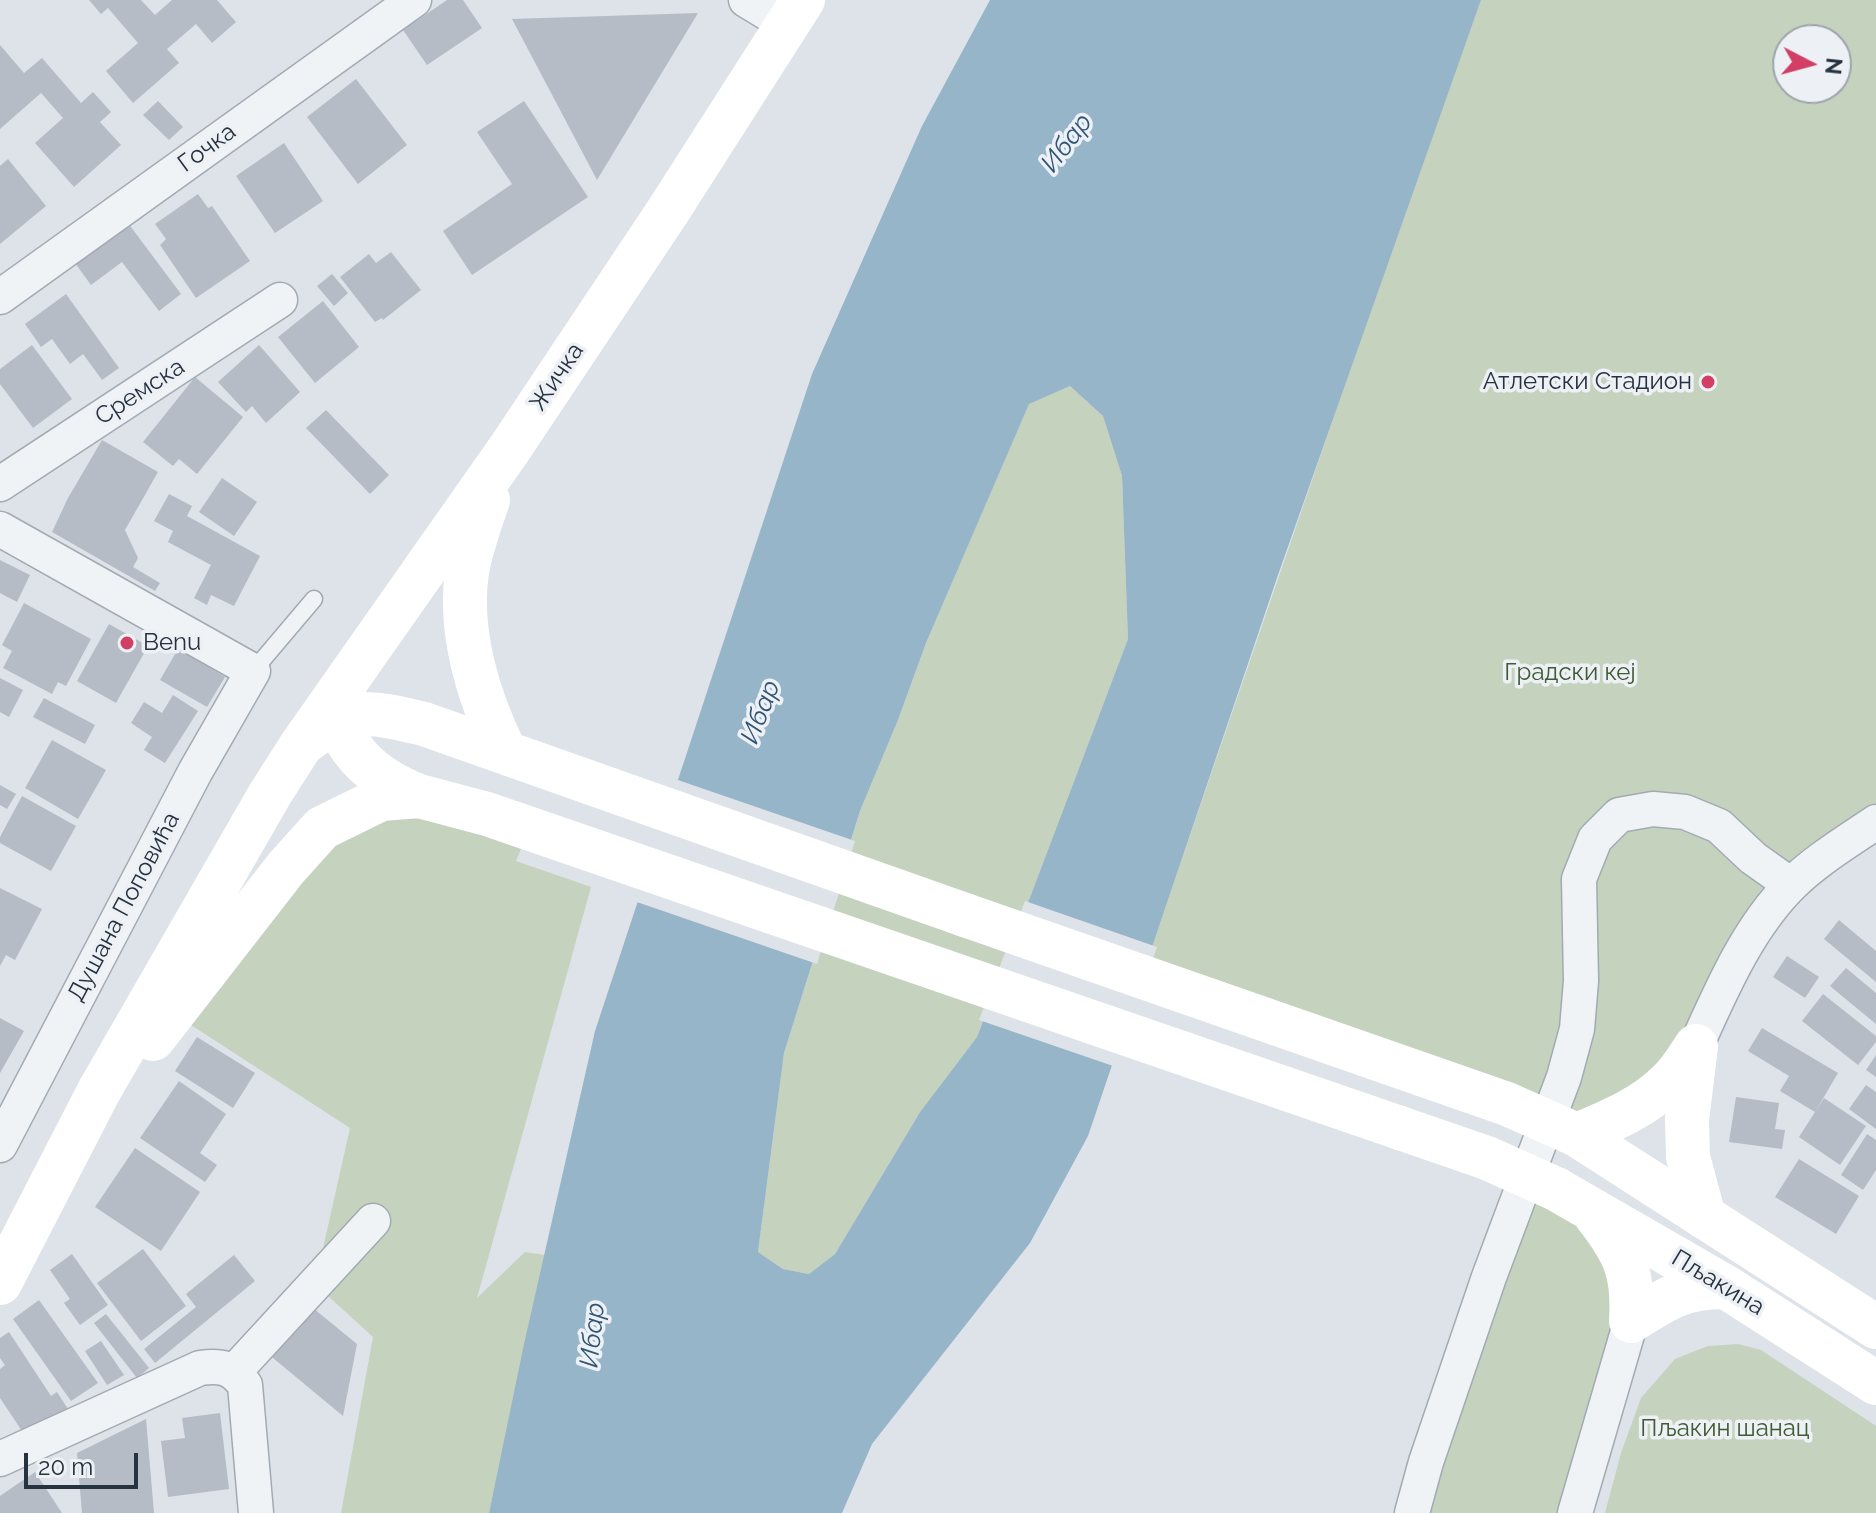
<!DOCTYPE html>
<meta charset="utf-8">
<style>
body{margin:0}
#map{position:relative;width:1876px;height:1513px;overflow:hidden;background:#dde3e8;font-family:Raleway,sans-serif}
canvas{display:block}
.north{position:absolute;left:1772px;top:24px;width:80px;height:80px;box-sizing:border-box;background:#edf1f5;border:2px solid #9da5ac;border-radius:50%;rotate:96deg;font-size:22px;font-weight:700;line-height:32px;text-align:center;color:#26323f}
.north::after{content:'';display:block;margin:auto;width:28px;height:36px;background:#d23e64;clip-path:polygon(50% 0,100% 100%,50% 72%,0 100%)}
.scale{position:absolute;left:24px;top:1453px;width:114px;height:36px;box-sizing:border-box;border:4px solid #26323f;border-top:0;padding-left:10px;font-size:24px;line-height:28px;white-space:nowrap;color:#26323f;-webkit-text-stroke:6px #edf1f5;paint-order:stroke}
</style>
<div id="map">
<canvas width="1876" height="1513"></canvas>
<div class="north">N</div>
<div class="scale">20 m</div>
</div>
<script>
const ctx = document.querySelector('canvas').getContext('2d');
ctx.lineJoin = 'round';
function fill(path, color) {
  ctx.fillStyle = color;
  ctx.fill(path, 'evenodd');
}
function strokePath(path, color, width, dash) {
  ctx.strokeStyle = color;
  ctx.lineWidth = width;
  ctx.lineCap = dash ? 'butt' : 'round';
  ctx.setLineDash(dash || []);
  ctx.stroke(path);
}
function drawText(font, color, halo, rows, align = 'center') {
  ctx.font = font + ' Raleway,sans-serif';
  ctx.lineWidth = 7;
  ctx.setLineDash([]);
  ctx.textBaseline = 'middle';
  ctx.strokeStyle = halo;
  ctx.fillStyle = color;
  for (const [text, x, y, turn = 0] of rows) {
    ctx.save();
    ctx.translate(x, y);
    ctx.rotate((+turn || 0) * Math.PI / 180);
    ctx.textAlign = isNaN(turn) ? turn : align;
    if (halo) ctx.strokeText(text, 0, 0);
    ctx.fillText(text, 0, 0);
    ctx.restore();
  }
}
const green = new Path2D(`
 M1481 0H1876V822L1791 885 1696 1046 1577 1135 1141 978 1408 201ZM1788 40H1836V88H1788Z
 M1070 386 1103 416 1122 476 1128 639 977 1037 920 1112 835 1254 809 1274 783 1269 758 1252 784 1053 860 811 898 720 926 643 1029 403Z
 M381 799 529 829 516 861 591 887 477 1298 525 1252 545 1255 489 1513H341L373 1337 315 1284 350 1128 174 1014 286 868Z
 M1556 1189 1627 1262 1575 1513H1412L1516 1203Z
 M1738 1344 1761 1350 1876 1426V1513H1605L1621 1453 1641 1398 1675 1359 1708 1346Z`);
const water = new Path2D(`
 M990 0H1481L1278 575 1088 1136 1030 1243 872 1444 842 1513H489L524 1344 595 1031 812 374 922 126ZM1070 386 1103 416 1122 476 1128 639 977 1037 920 1112 835 1254 809 1274 783 1269 758 1252 784 1053 860 811 898 720 926 643 1029 404Z`);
const pier = new Path2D(`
 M675 779 855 841 817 964 634 901Z
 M1025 901 1157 947 1116 1067 979 1020Z`);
const building = new Path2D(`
 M89 0H141L155 15 172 0H217L236 22 212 43 196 24 167 49 179 63 133 103 106 71 138 43 108 8 101 14Z
 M447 0H463L482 28 427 65 403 30Z
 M698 13 597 180 512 19Z
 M0 45 24 73 42 58 81 103 93 92 111 112 100 122 121 145 74 187 35 143 63 118 41 93 0 129Z
 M356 79 407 145 358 184 307 117Z
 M158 101 183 127 169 140 143 115Z
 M524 101 588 197 472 275 443 231 512 184 477 132Z
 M284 143 323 201 275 233 236 176Z
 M8 159 46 206 0 244V166Z
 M198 194 208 208 212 206 250 261 196 298 160 245 166 239 155 224Z
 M128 223 181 294 159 311 122 262 91 285 75 263Z
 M391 252 421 290 383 320 382 318 375 322 340 277 369 254 376 263Z
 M332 274 348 293 334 306 317 286Z
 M66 294 119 368 102 380 83 354 70 364 52 339 41 347 25 324Z
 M323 301 359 347 315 383 278 337Z
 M32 345 72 399 33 428 0 384V369Z
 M259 345 300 392 266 423 252 406 246 412 218 382Z
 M195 377 243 417 197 474 179 459 173 466 143 442Z
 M326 410 389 475 370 494 306 428Z
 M102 440 158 472 125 530 138 558 133 567 160 583 155 591 52 532 68 498Z
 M222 478 257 502 234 536 199 512Z
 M169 494 192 506 187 516 260 556 234 606 211 595 207 605 194 598 211 565 168 542 173 531 154 521Z
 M0 560 30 575 17 602 0 593Z
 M24 603 91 639 66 686 58 682 52 694 3 668 12 651 2 645Z
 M109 624 148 646 116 703 77 681Z
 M178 649 225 677 207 707 160 680Z
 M0 678 23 690 9 717 0 712Z
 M173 695 198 711 165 763 144 750 152 737 131 723 144 702 162 713Z
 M44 698 95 725 85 744 33 717Z
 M52 740 106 770 78 819 25 788Z
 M0 785 16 794 7 809 0 805Z
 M22 796 76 826 51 871 0 843V837Z
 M0 888 42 909 15 960 6 955 0 966Z
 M1839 920 1876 951V982L1824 939Z
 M1787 956 1819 977 1805 998 1773 977Z
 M1846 968 1876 993V1024L1830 986Z
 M1823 994 1876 1036V1042L1858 1065 1802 1021Z
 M0 1018 24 1031 0 1073Z
 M1762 1028 1838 1073 1815 1112 1780 1091 1789 1076 1748 1051Z
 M197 1037 255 1073 233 1108 175 1071Z
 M1876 1055V1077L1866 1070Z
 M179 1081 226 1114 200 1153 217 1165 205 1182 140 1138Z
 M1866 1085 1876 1092V1129L1849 1109Z
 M1736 1097 1779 1103 1775 1129 1785 1130 1782 1149 1729 1142Z
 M1824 1098 1866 1126 1840 1165 1799 1137Z
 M1867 1134 1876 1140V1170L1863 1190 1841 1175Z
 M135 1148 200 1192 161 1251 95 1207Z
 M1799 1159 1859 1196 1836 1234 1775 1197Z
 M143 1249 186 1306 141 1341 97 1283Z
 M72 1254 108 1305 80 1325 64 1303 70 1299 50 1270Z
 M234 1255 255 1281 155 1363 144 1349 196 1307 186 1294Z
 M39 1300 98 1383 71 1401 13 1319Z
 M308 1304 357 1344 343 1416 267 1353Z
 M106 1314 149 1368 137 1378 94 1323Z
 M9 1332 51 1396 57 1392 68 1409 26 1437 0 1398V1369L5 1365 0 1358V1338Z
 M101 1341 124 1375 107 1385 85 1351Z
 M220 1413 229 1489 168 1497 161 1441 185 1438 182 1418Z
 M146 1419 154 1513H82L77 1453Z
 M35 1472 62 1513H0V1496Z`);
const lane = new Path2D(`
 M253 671 314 599`);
const street = new Path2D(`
 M746 0 787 25
 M0 297 414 0
 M0 484 280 300
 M0 529 253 671 195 772 0 1145
 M1696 1046C1721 991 1747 929 1791 885 1815 861 1848 841 1876 822
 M235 1371 373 1221
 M0 1459 200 1368C221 1365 232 1367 245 1385L256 1513
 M1412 1513 1426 1462 1489 1277 1564 1077 1577 1029 1581 981 1579 879 1595 839 1619 815 1653 809 1685 812 1719 826 1753 858 1791 885
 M1575 1513 1631 1321`);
const secondary = new Path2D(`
 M488 500C480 523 471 548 467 572 458 632 479 699 505 752
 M344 690C323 741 377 780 419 796
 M308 740C351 705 373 712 424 724L965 915
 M153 1039 286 868 322 828 381 799 419 796 487 814 1400 1128
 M1696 1046 1687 1120 1688 1157 1704 1217
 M1577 1135 1876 1327
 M1577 1135C1610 1121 1643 1108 1669 1082 1680 1072 1688 1058 1696 1046
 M1556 1189 1726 1287 1876 1383
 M1596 1216C1625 1253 1634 1273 1631 1321
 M0 1283 99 1091 270 794 300 747 510 448 668 211 803 0
 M1631 1321C1665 1299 1685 1286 1726 1287`);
const secondaryBridge = new Path2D(`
 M965 915 1507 1104 1577 1135
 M1400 1128 1487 1158 1556 1189`);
const markers = [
 [1708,382,8,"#d23e64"],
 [127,643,8,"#d23e64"]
];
const streetNames = [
 ["Гочка",207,148,-36],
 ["Жичка",557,377,-56],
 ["Сремска",140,392,-33],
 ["Душана Поповића",124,907,-62],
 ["Пљакина",1718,1283,31]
];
const poiNames = [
 ["Атлетски Стадион",1692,382],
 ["Benu",143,643,"left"]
];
const parkNames = [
 ["Градски кеј",1570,673],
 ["Пљакин шанац",1725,1429]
];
const waterNames = [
 ["Ибар",1067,143,-53],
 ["Ибар",761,712,-69],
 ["Ибар",593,1335,-84]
];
fill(green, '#c5d2be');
fill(water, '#97b5c9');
fill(pier, '#dde3e8');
fill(building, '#b5bcc5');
strokePath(lane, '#a2aab2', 19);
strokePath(street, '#a2aab2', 37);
strokePath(lane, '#f0f3f6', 16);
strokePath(street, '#f0f3f6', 34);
strokePath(secondary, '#fff', 44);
strokePath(secondaryBridge, '#fff', 44);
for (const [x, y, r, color] of markers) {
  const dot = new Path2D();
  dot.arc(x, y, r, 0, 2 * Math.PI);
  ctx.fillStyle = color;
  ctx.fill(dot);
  strokePath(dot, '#edf1f5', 3);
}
drawText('24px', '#26323f', '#edf1f5', streetNames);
drawText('24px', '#26323f', '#edf1f5', poiNames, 'right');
drawText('24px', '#3f5b33', '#edf1f5', parkNames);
drawText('italic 26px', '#305574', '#edf1f5', waterNames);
</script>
